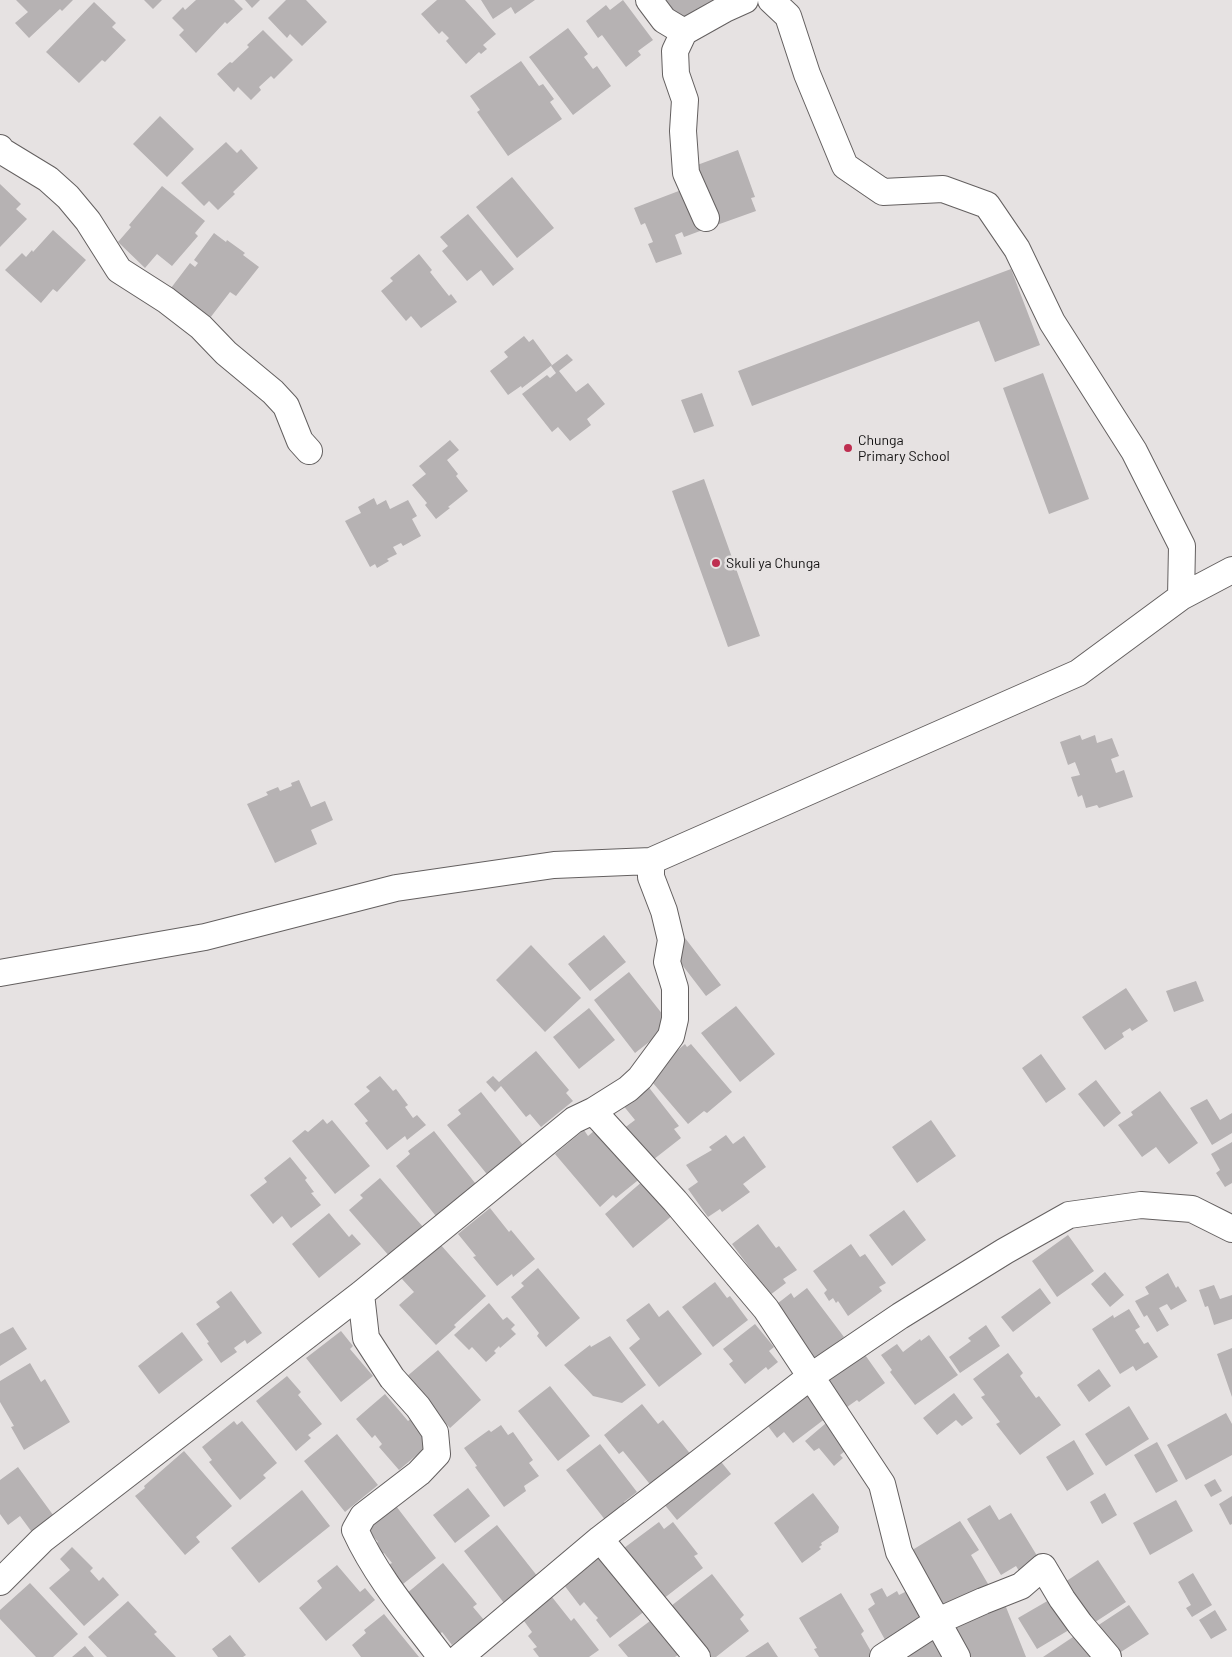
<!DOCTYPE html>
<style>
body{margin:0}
canvas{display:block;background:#e6e2e2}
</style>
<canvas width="1232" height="1657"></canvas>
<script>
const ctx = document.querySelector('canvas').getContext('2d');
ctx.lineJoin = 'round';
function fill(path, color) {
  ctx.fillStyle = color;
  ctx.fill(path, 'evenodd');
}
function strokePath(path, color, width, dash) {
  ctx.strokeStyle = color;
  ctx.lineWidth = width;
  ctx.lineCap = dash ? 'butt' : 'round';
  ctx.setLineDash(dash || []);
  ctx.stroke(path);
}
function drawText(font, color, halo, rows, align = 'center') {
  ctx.font = font + ' Barlow,sans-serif';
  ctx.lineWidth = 5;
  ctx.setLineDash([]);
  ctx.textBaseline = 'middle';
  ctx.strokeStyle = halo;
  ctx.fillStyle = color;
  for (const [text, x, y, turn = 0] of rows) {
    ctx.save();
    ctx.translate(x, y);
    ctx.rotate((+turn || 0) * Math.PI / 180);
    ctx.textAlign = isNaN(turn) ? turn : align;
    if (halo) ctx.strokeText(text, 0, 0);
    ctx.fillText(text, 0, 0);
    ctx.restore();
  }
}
const building = new Path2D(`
 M16 0H73L62 11 60 9 29 38 15 23 28 12Z
 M144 0H162L153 9Z
 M196 0H234L243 9 227 24 225 22 196 53 179 35 184 30 172 18 183 7 185 10Z
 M245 0H260L252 8Z
 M286 0H306L327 22 302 46 290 34 287 38 268 18Z
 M437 0H465L496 34 483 45 487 49 481 54 479 52 466 64 446 41 449 38 442 31 439 34 421 14Z
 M481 0H535L515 14 511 7 493 19Z
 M623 0 653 40 638 51 641 55 626 67 602 35 598 38 586 21 606 5 610 10Z
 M666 0H712L715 3 684 25Z
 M94 2 116 23 112 27 126 40 105 62 102 60 79 83 46 52Z
 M568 28 588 54 584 57 593 69 597 66 611 86 573 115 529 57Z
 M263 30 293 60 274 79 271 76 259 87 261 90 251 100 238 87 234 92 217 74 230 62 232 63 249 47 247 45Z
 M521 61 539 86 543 84 554 99 550 102 562 119 508 156 477 112 480 110 470 96Z
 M160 116 194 149 167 177 133 144Z
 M226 142 237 153 241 149 258 168 233 192 235 194 218 210 209 201 204 206 181 183Z
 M738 150 755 197 751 198 756 211 714 226 689 168Z
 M512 177 554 228 517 258 476 207Z
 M0 184 21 204 16 209 27 219 0 247Z
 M162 186 205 221 195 233 198 236 172 266 157 254 145 268 118 242 131 227 129 225Z
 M684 189 700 231 684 237 682 232 675 235 682 254 656 263 648 244 653 242 645 223 641 225 634 208Z
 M468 214 514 269 493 286 481 270 467 281 442 251 448 246 440 237Z
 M53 230 86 260 57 292 53 289 41 303 5 270 22 253 26 257 32 250 33 252Z
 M214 233 226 242 227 240 245 253 243 255 259 267 236 296 230 292 210 318 171 288 190 263 195 267 198 263 194 260Z
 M419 254 432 270 430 272 449 296 451 294 457 302 421 328 411 316 406 321 381 291 393 281 390 278Z
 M1011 269 1040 345 995 362 979 321 752 406 738 371Z
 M524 336 529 342 533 339 552 365 522 388 521 386 508 395 490 371 508 357 504 352Z
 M567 354 573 360 559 371 576 392 588 383 605 404 587 419 591 425 570 441 558 427 552 432 522 394 547 375 550 378 556 373 551 366Z
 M1043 373 1089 499 1049 514 1003 388Z
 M702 393 714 426 694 433 681 400Z
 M450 440 459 450 447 460 458 474 456 476 468 491 448 507 450 508 436 519 425 505 427 503 412 485 426 474 419 466Z
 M704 479 760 636 728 647 672 491Z
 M374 498 377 505 386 500 390 509 408 500 417 516 412 519 421 536 403 546 401 543 393 547 397 554 387 559 389 561 377 568 375 564 370 567 345 521 361 513 358 507Z
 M1080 735 1082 740 1095 735 1097 743 1112 738 1119 756 1111 759 1116 773 1124 770 1133 797 1099 808 1097 805 1086 808 1082 795 1078 797 1071 777 1080 775 1075 762 1068 765 1060 742Z
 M299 780 311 807 325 801 333 820 311 830 317 844 275 863 247 804 268 795 266 792 278 787 280 791 292 786 291 783Z
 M604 935 626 962 590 991 568 964Z
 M685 938 721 985 706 996 670 949Z
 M531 945 581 998 545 1032 496 980Z
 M629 972 671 1025 635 1053 594 1000Z
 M1196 981 1204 1001 1174 1012 1166 991Z
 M1126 988 1148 1021 1132 1031 1130 1028 1122 1033 1124 1037 1105 1050 1082 1017Z
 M736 1006 775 1054 740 1082 701 1033Z
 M589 1008 615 1040 579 1069 553 1037Z
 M685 1044 687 1047 691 1044 732 1092 707 1113 704 1111 688 1124 647 1076Z
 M536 1051 569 1090 566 1093 573 1101 541 1127 530 1114 526 1117 501 1086 495 1092 486 1082 493 1076 499 1082Z
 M1041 1054 1066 1089 1046 1103 1022 1068Z
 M380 1076 393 1091 396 1089 408 1105 405 1107 413 1118 417 1115 426 1125 407 1140 405 1136 387 1150 365 1123 368 1121 354 1104 370 1091 366 1087Z
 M1096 1080 1121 1113 1104 1127 1078 1094Z
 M647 1085 679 1126 674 1129 681 1138 649 1163 623 1129 635 1120 622 1104Z
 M1160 1091 1198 1143 1169 1164 1156 1147 1142 1157 1118 1125 1133 1115 1131 1112Z
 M481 1092 526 1149 490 1178 447 1125 461 1114 458 1110Z
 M1207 1099 1220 1120 1232 1113V1133L1212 1145 1190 1108Z
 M323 1119 327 1124 332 1120 370 1166 335 1194 292 1141 305 1130 308 1132Z
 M931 1120 956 1156 917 1183 892 1147Z
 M600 1126 642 1177 616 1198 613 1195 600 1207 555 1154 584 1130 588 1136Z
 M434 1131 479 1188 439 1220 396 1166 410 1154 408 1151Z
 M726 1135 733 1144 744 1136 766 1167 743 1184 750 1192 722 1212 720 1209 708 1217 688 1189 698 1182 686 1165 712 1150 709 1147Z
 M1232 1142V1183L1225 1187 1216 1173 1220 1170 1211 1154Z
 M290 1157 307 1178 305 1180 314 1192 311 1193 321 1205 291 1228 282 1216 273 1224 250 1195 267 1182 264 1178Z
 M380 1178 424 1228 390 1257 349 1210 363 1198 360 1195Z
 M644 1180 673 1215 633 1248 605 1214Z
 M490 1208 509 1232 511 1230 535 1259 513 1277 512 1274 497 1286 473 1257 476 1256 458 1234Z
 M904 1210 926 1240 892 1266 869 1235Z
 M329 1213 349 1237 352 1234 361 1244 319 1278 292 1244Z
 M758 1224 776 1248 779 1246 797 1270 783 1279 786 1283 770 1295 732 1244Z
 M1068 1235 1094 1271 1057 1297 1032 1261Z
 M440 1244 486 1296 454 1325 456 1327 436 1345 399 1305 414 1292 402 1279 403 1277 402 1275Z
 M851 1244 860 1257 865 1254 886 1283 879 1287 882 1291 848 1316 838 1301 836 1303 833 1298 829 1301 824 1293 827 1290 813 1271Z
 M538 1268 580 1318 546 1347 537 1336 539 1333 511 1297 524 1286 521 1283Z
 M1105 1272 1124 1295 1110 1307 1091 1284Z
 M1168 1273 1176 1288 1178 1286 1187 1301 1171 1310 1167 1304 1159 1308 1169 1325 1157 1332 1147 1315 1144 1317 1135 1301 1149 1294 1145 1287Z
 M715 1282 727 1298 730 1296 748 1320 713 1347 682 1307Z
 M1214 1285 1220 1299 1232 1295V1319L1214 1325 1208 1306 1205 1307 1199 1290Z
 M807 1288 844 1337 813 1360 773 1307 791 1293 794 1298Z
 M1040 1288 1051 1303 1013 1332 1001 1317Z
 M231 1291 262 1333 247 1344 245 1340 234 1348 237 1352 221 1363 207 1343 209 1342 196 1324 220 1307 216 1302Z
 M489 1303 503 1320 507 1317 515 1325 511 1329 516 1334 500 1348 499 1346 494 1351 496 1353 486 1362 472 1347 469 1350 454 1335Z
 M649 1303 659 1317 668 1310 702 1354 659 1387 629 1348 640 1339 626 1320Z
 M1129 1309 1140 1327 1135 1330 1144 1344 1148 1342 1158 1357 1136 1371 1133 1366 1120 1374 1092 1329 1113 1315 1114 1318Z
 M755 1324 774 1347 769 1351 778 1362 768 1370 766 1367 745 1384 729 1364 733 1361 723 1349Z
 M986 1325 1000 1346 960 1373 949 1357 971 1341 968 1338Z
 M13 1327 27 1349 0 1366V1334Z
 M341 1331 353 1346 350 1349 373 1376 341 1402 306 1358Z
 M182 1332 203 1360 159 1394 138 1366Z
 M929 1335 958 1375 915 1405 890 1372 892 1370 881 1355 897 1344 903 1352 920 1339 921 1341Z
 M610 1336 646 1385 622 1403 593 1396 564 1365 590 1345 591 1347Z
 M1232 1348V1397L1217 1354Z
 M438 1350 481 1400 450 1428 405 1378Z
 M863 1352 885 1383 859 1402 857 1400 840 1412 820 1383Z
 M1008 1353 1023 1373 1020 1376 1036 1398 1039 1396 1061 1425 1020 1455 996 1424 1000 1422 981 1397 985 1395 973 1379Z
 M30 1363 41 1382 45 1379 70 1422 24 1450 11 1427 14 1426 0 1402V1381Z
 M1099 1369 1111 1386 1089 1402 1077 1385Z
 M287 1376 301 1392 298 1395 322 1424 308 1435 311 1438 296 1451 256 1401Z
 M550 1386 590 1436 558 1461 518 1411Z
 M812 1392 830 1415 793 1443 784 1432 777 1438 768 1426Z
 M954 1393 973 1418 962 1426 956 1420 937 1435 923 1418Z
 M385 1394 408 1421 412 1418 432 1442 399 1470 379 1447 382 1444 375 1435 372 1438 356 1419Z
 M642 1404 658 1424 663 1420 692 1456 653 1488 623 1451 619 1454 604 1435Z
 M1129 1406 1149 1439 1106 1466 1085 1434Z
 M1226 1413 1232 1424V1455L1186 1480 1167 1445Z
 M832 1418 854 1444 840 1455 843 1458 834 1466 819 1448 814 1451 805 1441Z
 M234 1421 237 1425 242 1421 277 1463 263 1475 266 1478 240 1500 209 1462 212 1460 202 1447Z
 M501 1425 508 1435 513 1432 533 1460 529 1463 539 1476 524 1486 526 1491 504 1507 475 1467 477 1466 464 1448 489 1430 491 1432Z
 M337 1434 378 1485 345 1512 304 1461Z
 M1074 1440 1094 1474 1067 1491 1046 1457Z
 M1157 1442 1178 1481 1156 1493 1134 1455Z
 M600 1444 637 1492 624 1502 626 1506 606 1521 566 1470Z
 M184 1451 232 1506 196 1537 200 1542 185 1555 135 1496 145 1488 144 1486Z
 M718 1458 731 1474 677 1520 664 1504Z
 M18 1467 56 1519 34 1535 20 1516 8 1525 0 1514V1480Z
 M1215 1479 1222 1491 1211 1497 1204 1485Z
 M468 1488 490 1516 455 1543 433 1515Z
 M302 1490 330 1526 259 1583 231 1548Z
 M813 1493 839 1527 838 1532 821 1543 822 1545 819 1547 821 1549 802 1563 774 1523Z
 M1105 1493 1117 1515 1102 1524 1090 1502Z
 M1232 1496V1524L1230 1525 1219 1504Z
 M1176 1500 1193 1531 1150 1555 1133 1523Z
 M990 1505 999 1520 1011 1513 1039 1559 1019 1571 1016 1566 1001 1575 967 1519Z
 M396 1506 436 1558 403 1584 388 1565 392 1563 384 1553 380 1556 372 1546 378 1542 366 1528Z
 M960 1521 979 1550 971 1555 991 1589 947 1614 909 1552Z
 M659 1522 664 1529 673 1522 698 1554 694 1556 703 1568 663 1599 624 1548Z
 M497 1525 538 1577 504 1603 464 1551Z
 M72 1547 93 1568 90 1571 99 1581 103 1577 119 1595 84 1626 49 1588 70 1570 60 1559Z
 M602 1555 650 1607 610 1638 596 1620 598 1618 594 1614 584 1602 580 1606 564 1585Z
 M1098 1560 1126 1602 1086 1628 1059 1586Z
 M443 1563 477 1604 473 1607 484 1620 452 1645 442 1632 439 1635 406 1594Z
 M337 1565 360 1592 365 1588 375 1600 326 1641 299 1608 322 1588 317 1581Z
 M1193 1573 1212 1605 1192 1617 1186 1608 1191 1605 1178 1582Z
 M712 1574 744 1615 740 1619 749 1631 716 1657H711L671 1606Z
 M30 1583 78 1634 53 1657H36L0 1619V1610Z
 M915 1587 934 1622 889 1647 868 1609 875 1604 870 1594 882 1588 887 1597 897 1591 899 1595Z
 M841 1593 864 1631 861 1634 872 1653 869 1656V1657H819L814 1649 817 1648 799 1618Z
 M1056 1596 1074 1627 1037 1649 1018 1618Z
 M552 1597 571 1621 574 1618 599 1650 589 1657H539L533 1649 537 1647 528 1636 532 1632 524 1621Z
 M1002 1597 1026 1657H966L953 1622Z
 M128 1601 157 1632 154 1634 176 1657H107L88 1637Z
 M1129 1605 1149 1634 1113 1657 1091 1630Z
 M1215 1610 1227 1630 1211 1639 1199 1620Z
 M384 1614 419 1657H361L352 1645 366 1633 364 1630Z
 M654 1618 681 1653 675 1657H628L618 1645Z
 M934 1630 950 1657H891Z
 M1082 1631 1100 1657H1043Z
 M230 1635 246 1655 243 1657H218L212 1649Z
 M768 1642 778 1657H745Z
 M85 1646 94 1657H72Z`);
const street = new Path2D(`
 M649 0 664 20 684 32 725 9 745 0
 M771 0 788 16 807 74 845 166 883 192 943 189 987 205 1017 249 1052 322 1134 451 1182 546 1181 597
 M684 32 675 51 676 74 685 100 683 131 686 173 706 218
 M0 148 2 151 48 179 68 197 88 221 119 270 166 300 201 327 226 353 273 392 286 406 300 441 309 451
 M0 973 205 937 396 888 554 865 651 861 1078 673 1181 597 1232 570
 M593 1111 675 1201 766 1309 882 1484 899 1552 957 1657
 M361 1294 366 1338 392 1378 418 1407 435 1432 437 1454 419 1473 363 1516 355 1530C376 1576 410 1616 441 1657
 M600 1539 697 1657
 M0 1582 42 1540 361 1294 574 1120 593 1111 628 1089 640 1078 671 1036 675 1019V988L667 962 671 940 664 911 651 877V861
 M460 1657 600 1539 810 1377 900 1316 1005 1251 1069 1215 1141 1205 1192 1209 1232 1229
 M883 1657 938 1621 983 1601 1021 1586 1043 1567 1062 1599 1080 1624 1108 1657`);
const markers = [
 [848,448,5,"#be2e50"],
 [716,563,5,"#be2e50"]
];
const poiNames = [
 ["Chunga",858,440],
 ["Primary School",858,456],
 ["Skuli ya Chunga",726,563]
];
fill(building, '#b6b2b3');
strokePath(street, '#646060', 28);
strokePath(street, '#fff', 26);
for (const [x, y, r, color] of markers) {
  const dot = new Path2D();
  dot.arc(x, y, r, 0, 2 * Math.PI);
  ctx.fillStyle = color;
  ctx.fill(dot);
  strokePath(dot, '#e6e2e2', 2);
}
drawText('14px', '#141313', '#e6e2e2', poiNames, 'left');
</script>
